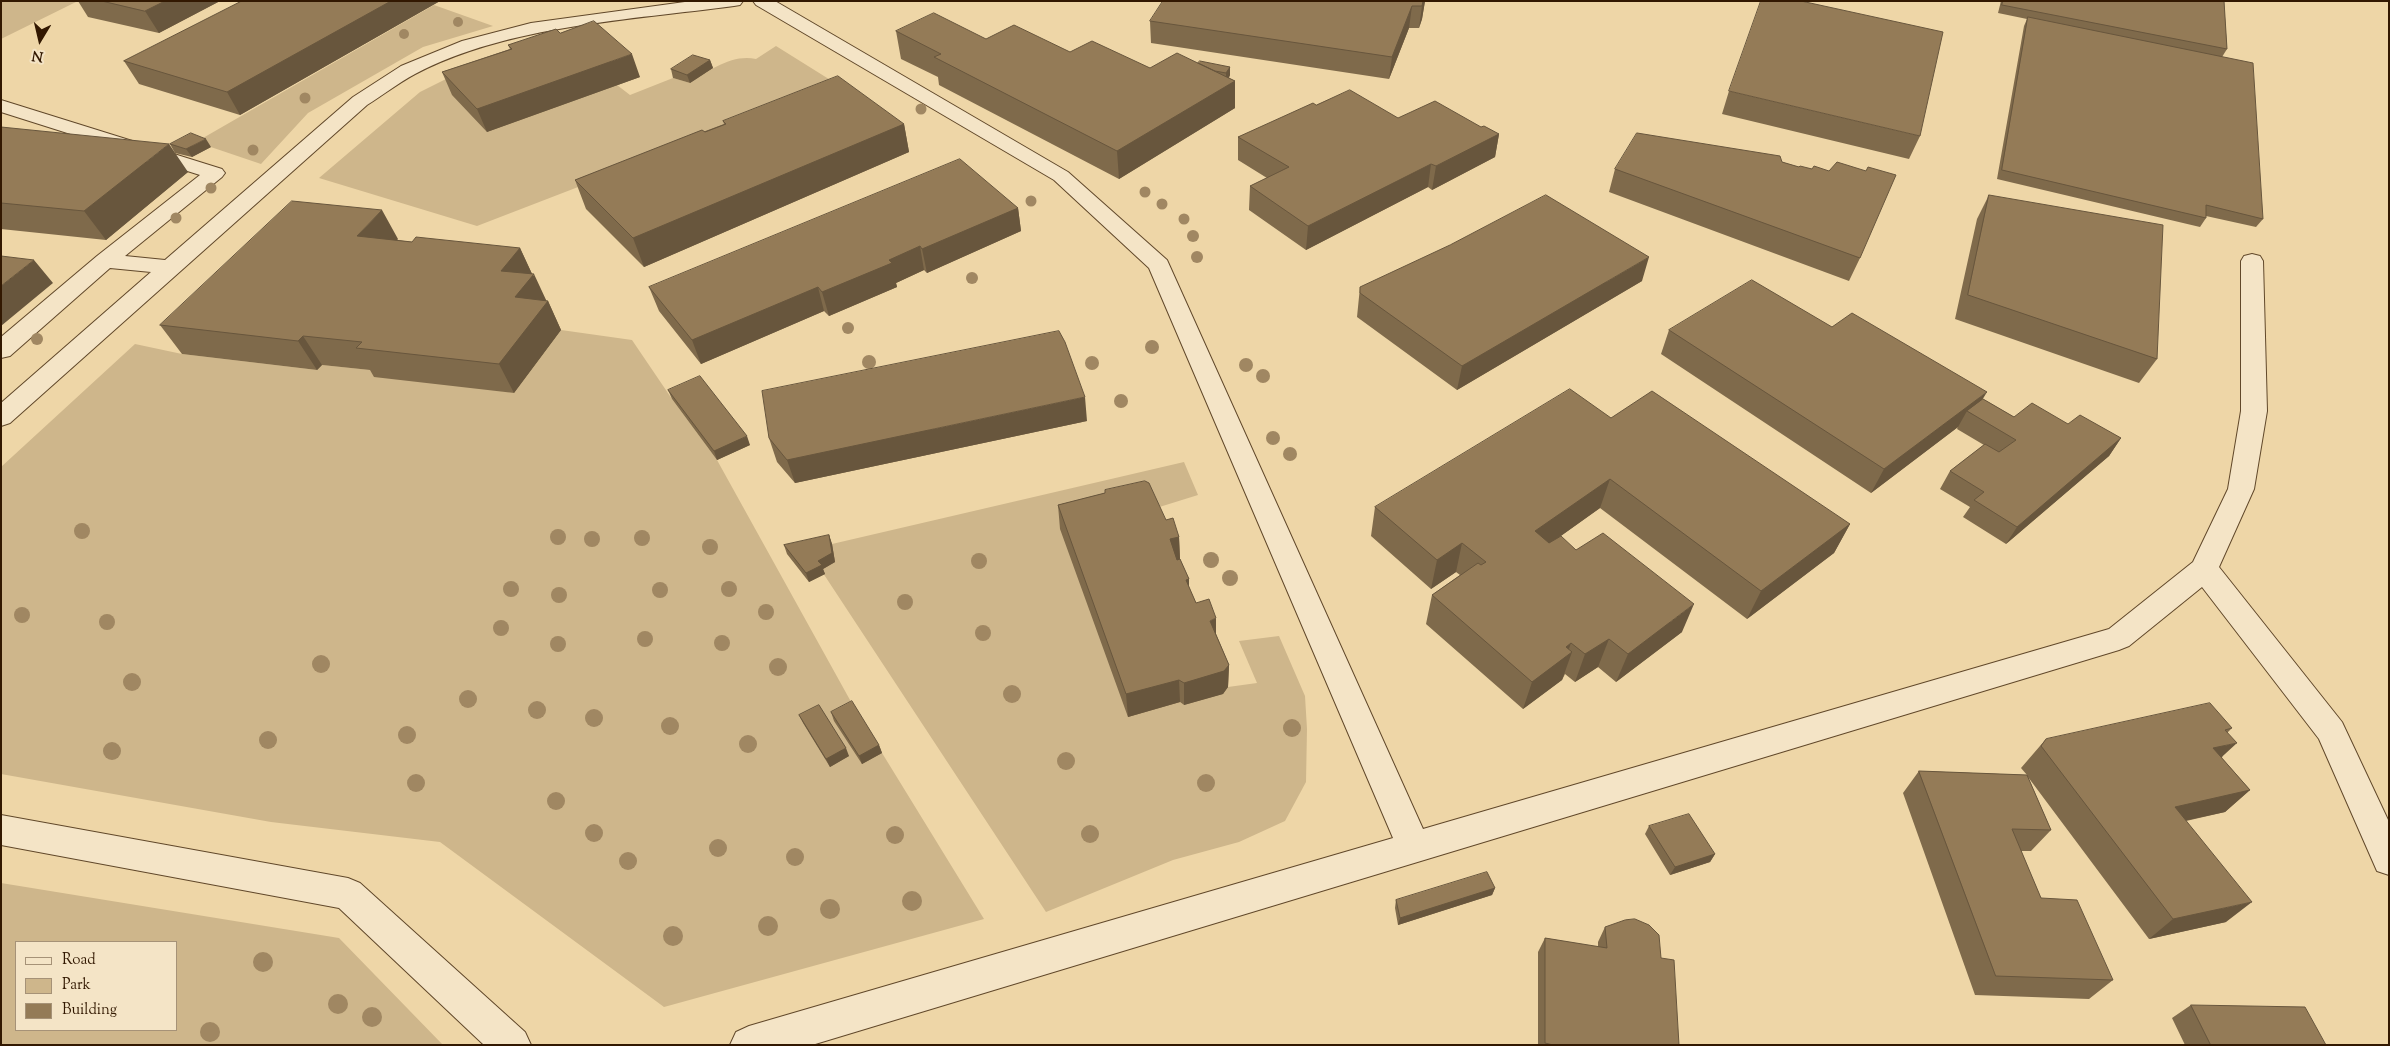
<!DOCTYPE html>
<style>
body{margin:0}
#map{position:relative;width:2390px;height:1046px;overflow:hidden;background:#eed6a7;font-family:"Sorts Mill Goudy",serif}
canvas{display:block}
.frame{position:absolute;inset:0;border:2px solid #321801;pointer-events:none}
.legend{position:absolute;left:15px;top:941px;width:162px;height:90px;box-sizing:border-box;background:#f4e4c6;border:1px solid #a69277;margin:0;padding:6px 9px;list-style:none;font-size:15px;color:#321801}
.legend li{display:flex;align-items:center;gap:10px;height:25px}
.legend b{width:25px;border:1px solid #a69277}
.north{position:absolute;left:15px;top:15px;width:50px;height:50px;-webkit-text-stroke:4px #f4e4c6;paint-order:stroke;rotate:189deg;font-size:14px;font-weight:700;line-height:20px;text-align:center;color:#321801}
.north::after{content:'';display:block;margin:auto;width:18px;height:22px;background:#321801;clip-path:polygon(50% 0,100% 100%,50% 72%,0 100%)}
</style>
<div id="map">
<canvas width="2390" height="1046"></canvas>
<div class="frame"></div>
<ul class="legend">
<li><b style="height:6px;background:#f4e4c6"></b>Road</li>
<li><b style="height:14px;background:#ceb68b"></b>Park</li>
<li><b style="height:14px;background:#947b57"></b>Building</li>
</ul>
<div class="north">N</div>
</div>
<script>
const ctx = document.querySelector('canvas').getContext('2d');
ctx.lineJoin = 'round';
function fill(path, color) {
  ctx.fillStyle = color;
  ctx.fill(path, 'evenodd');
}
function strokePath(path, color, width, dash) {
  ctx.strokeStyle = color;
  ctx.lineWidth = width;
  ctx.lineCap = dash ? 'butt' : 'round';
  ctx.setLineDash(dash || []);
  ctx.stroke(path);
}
const green = new Path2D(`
 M1 1H78L1 39Z
 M434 5 493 26 423 47 308 113 261 164 196 142Z
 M776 46 840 86 477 226 319 178 420 92 466 69 487 132 617 85 630 95 673 78 690 83C710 70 732 54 756 59Z
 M561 330 632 340 672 399 717 460 855 709 984 919 664 1007 440 842 271 822 1 774V467L135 344 182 354 317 370 322 365 380 371 514 393Z
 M1184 462 1198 495 1153 509 1180 702 1184 705 1223 694 1228 687 1257 683 1239 641 1279 636 1305 696 1307 729 1306 782 1285 821 1239 842 1173 860 1046 912 821 570 832 544Z
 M1 883 339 938 443 1045H1ZM16 942H176V1030H16Z`);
const minor = new Path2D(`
 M692 1H743L740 5 734 6C631 20 508 25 415 74 398 83 383 95 367 105L10 423 1 426V403L151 272 110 268 10 356 1 358V337L97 256 200 175 1 112V100L222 169 225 173 222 177 125 256 165 260 353 97 401 66 462 41 531 23Z
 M753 1H775L1068 172 1167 260 1423 829 2109 629 2193 562 2228 489 2241 411V261L2244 256 2252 254 2260 256 2263 261 2267 411 2254 489 2219 567 2342 722 2389 822V875L2377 871 2319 739 2202 587 2129 646 2119 650 812 1045H730L736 1032 749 1026 1393 838 1149 268 1054 180 756 5Z
 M1 815 348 878 360 883 525 1032 531 1045H484L339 908 1 845Z`);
const trees = [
 [458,22,5],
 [404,34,5],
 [305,98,5.5],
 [921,109,5.5],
 [253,150,5.5],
 [211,188,5.5],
 [1145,192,5.5],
 [1031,201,5.5],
 [1162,204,5.5],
 [176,218,5.5],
 [1184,219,5.5],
 [1193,236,6],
 [1197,257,6],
 [972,278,6],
 [848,328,6],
 [37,339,6],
 [1152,347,7],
 [869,362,7],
 [1092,363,7],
 [1246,365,7],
 [1263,376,7],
 [1121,401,7],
 [1273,438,7],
 [1290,454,7],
 [82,531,8],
 [558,537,8],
 [642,538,8],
 [592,539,8],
 [710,547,8],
 [1211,560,8],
 [979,561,8],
 [1230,578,8],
 [511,589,8],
 [729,589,8],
 [660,590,8],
 [559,595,8],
 [905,602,8],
 [766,612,8],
 [22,615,8],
 [107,622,8],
 [501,628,8],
 [983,633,8],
 [645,639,8],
 [722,643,8],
 [558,644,8],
 [321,664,9],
 [778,667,9],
 [132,682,9],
 [1012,694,9],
 [468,699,9],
 [537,710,9],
 [594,718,9],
 [670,726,9],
 [1292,728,9],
 [407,735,9],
 [268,740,9],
 [748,744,9],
 [112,751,9],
 [1066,761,9],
 [416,783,9],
 [1206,783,9],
 [556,801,9],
 [594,833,9],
 [1090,834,9],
 [895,835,9],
 [718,848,9],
 [795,857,9],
 [628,861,9],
 [912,901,10],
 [830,909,10],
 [768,926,10],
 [673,936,10],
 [263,962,10],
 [338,1004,10],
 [372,1017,10],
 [210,1032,10]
];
const wall = new Path2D(`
 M78 1H220L159 33 88 17Z
 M242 1H440L240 115 139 84 124 61Z
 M1425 1 1422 19 1419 28H1409L1389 79 1151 43 1150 21Z
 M2001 1H2224L2227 49 2222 57 2263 219 2256 227 2206 216V218L2200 227 1997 179 2024 26 2027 19 1998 13Z
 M896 31 986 39 1070 52 1150 68 1198 63 1230 67V75L1229 78 1235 81V108L1119 179 939 85 938 77 901 59Z
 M560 33 640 77 487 132 452 95 442 72 510 49 508 45Z
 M710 60 713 68 690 83 673 78 671 69Z
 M1729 91 1920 136 1909 159 1722 114Z
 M1316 105 1398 118 1481 127 1499 134 1495 157 1432 190 1428 187 1306 250 1249 210 1250 186 1267 178 1238 160V137Z
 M723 121 904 124 909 152 644 267 586 209 575 180 724 124Z
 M1 127 188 172 106 240 1 229Z
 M170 144 211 147 192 157 175 153Z
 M1782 162 1799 167 1812 169 1860 258 1849 281 1609 192 1615 169Z
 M1989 195 2157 359 2139 383 1955 319 1977 219Z
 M1018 208 1021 231 927 273 924 270 896 283 897 287 829 316 824 311 701 364 659 311 649 287Z
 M398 239 397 240 412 242 520 248 532 274 546 301H548L561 330 514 393 374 377 370 370 322 365 317 370 182 354 160 325Z
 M1642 281 1457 390 1357 317 1360 287Z
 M1669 330 1983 399 2014 417 2068 424 2121 438 2109 456 2006 544 1963 517 1970 507 1940 489 1950 471 1984 445 1957 429 1958 427 1871 493 1661 354Z
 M668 390 750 445 717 460 672 399Z
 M1611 418 1850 524 1834 553 1747 619 1600 508 1558 538 1576 550 1682 632 1616 682 1598 667 1575 682 1565 674 1562 680 1523 709 1426 624 1432 595 1460 575 1456 572 1431 589 1371 536 1375 507Z
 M1087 421 795 483 777 462 769 438Z
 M1105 493 1166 520 1179 537 1180 559 1189 579V587L1196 603 1216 634 1229 665 1228 687 1223 694 1184 705 1180 702 1128 717 1060 529 1058 505Z
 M829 535 832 544 835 562 823 569 825 574 809 582 787 554 784 545Z
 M831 712 879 745 882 753 862 764 834 721Z
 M799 715 849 756 830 767 803 723Z
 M2232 728 2228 732 2222 758 2250 790 2225 812 2186 821 2226 922 2149 939 2028 777 2051 830 2031 851H2021L2041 898 2113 980 2089 999 1975 995 1903 793 1919 771 2027 775 2021 768 2046 739Z
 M1649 826 1715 854 1710 862 1670 875 1645 834Z
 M1495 888 1492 895 1398 925 1395 908 1396 900Z
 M1605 927 1661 958 1679 1045H1538V952L1545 938 1598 947V942Z
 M2191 1005 2326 1045H2185L2172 1018Z`);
const shadedWall = new Path2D(`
 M165 1H220L159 33 145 11Z
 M391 1H440L240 115 227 92Z
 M1423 1H1425L1422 19 1419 28 1422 6Z
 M1412 6 1409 28 1389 79 1392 57Z
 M632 54 640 77 487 132 477 109Z
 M710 60 713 68 690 83 687 75Z
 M1230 67V75L1226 82V73Z
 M1235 81V108L1119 179 1117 151Z
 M904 124 909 152 644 267 633 238Z
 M1499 134 1495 157 1432 190 1436 166Z
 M206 139 211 147 192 157 186 149Z
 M169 144 188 172 106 240 84 211Z
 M1431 164 1428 187 1306 250 1308 226Z
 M1018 208 1021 231 927 273 922 249Z
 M382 210 398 239 373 265 357 236Z
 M920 246 924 270 896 283 897 287 829 316 822 292 889 260Z
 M520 248 533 276 534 274 547 302 548 301 561 330 514 393 499 364 501 271Z
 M1649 257 1642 281 1457 390 1462 366Z
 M34 260 53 283 1 326V286Z
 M818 287 824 311 701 364 692 340Z
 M303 336 322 365 317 370 298 341Z
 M1987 392 1973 415 1967 411 1958 427 1871 493 1884 469Z
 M1085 397 1087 421 795 483 787 460Z
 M747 436 750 445 717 460 714 451Z
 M2121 438 2109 456 2006 544 2017 527Z
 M1610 479 1600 508 1527 560 1535 531Z
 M1850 524 1834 553 1747 619 1761 591Z
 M829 535 832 544 835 562 823 569 825 574 809 582 806 573 818 561Z
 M1179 537 1180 560 1170 563V539Z
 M1462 543 1456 572 1431 589 1437 560Z
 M1189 579V603L1186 580Z
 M1694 604 1682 632 1616 682 1628 654Z
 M1216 618V642L1210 621Z
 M1609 639 1598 667 1575 682 1585 654Z
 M1571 643 1566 657 1572 652 1562 680 1523 709 1532 682 1566 647Z
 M1229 665 1228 687 1223 694 1184 705V683Z
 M1179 680 1180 702 1128 717 1126 694Z
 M2237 743 2213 765V748Z
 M879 745 882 753 862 764 859 756Z
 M846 748 849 756 830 767 826 759Z
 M2250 790 2225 812 2151 828 2175 807Z
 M1715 854 1710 862 1670 875 1675 867Z
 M1495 888 1492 895 1398 925 1400 918Z
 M2252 902 2226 922 2149 939 2173 919Z`);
const building = new Path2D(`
 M102 1H165L145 11Z
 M242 1H391L227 92 124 61Z
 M1163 1H1423L1422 6H1412L1392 57 1150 21Z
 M1761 1H1801L1943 32 1920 136 1729 91Z
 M2003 1H2224L2227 49 2002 5Z
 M934 13 986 39 1014 25 1070 52 1092 41 1150 68 1177 53 1235 81 1117 151 934 57 941 54 896 31Z
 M2028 17 2253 63 2263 219 2206 205V218L2002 170Z
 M594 21 632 54 477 109 442 72 512 49 508 45 556 29 560 33Z
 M693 55 710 60 687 75 671 69Z
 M1200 61 1230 67 1226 73 1215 71 1198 63Z
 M838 76 904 124 633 238 575 180 702 130 705 132 726 124 723 121Z
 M1350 90 1398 118 1435 101 1481 127 1484 126 1499 134 1436 166 1431 164 1308 226 1250 186 1289 167 1238 137 1313 103 1316 105Z
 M1 127 169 144 84 211 1 203Z
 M191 133 206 139 186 149 170 144Z
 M1637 133 1780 156 1782 162 1799 167 1800 166 1812 169 1814 166 1829 171 1837 162 1866 171 1868 167 1896 175 1860 258 1615 169Z
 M960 159 1018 208 922 249 920 246 889 260 892 263 822 292 818 287 692 340 649 287Z
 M1546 195 1649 257 1462 366 1360 293V287L1450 245Z
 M1989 195 2163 225 2157 359 1968 295Z
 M292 201 382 210 357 236 412 242 416 237 520 248 501 271 534 274 515 297 548 301 499 364 356 348 362 342 303 336 298 341 160 325Z
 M1 256 34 260 1 286Z
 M1752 280 1832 327 1852 313 1987 392 1884 469 1669 330Z
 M1059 331 1065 342 1085 397 787 460 769 438 762 391Z
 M700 376 747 436 714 451 668 390Z
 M1570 389 1611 418 1652 391 1850 524 1761 591 1610 479 1535 531 1549 543 1561 536 1576 550 1603 533 1694 604 1628 654 1609 639 1585 654 1571 643 1566 647 1572 652 1532 682 1432 595 1478 563 1481 565 1486 562 1462 543 1437 560 1375 507Z
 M1983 399 2014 417 2032 403 2068 424 2080 415 2121 438 2017 527 1974 500 1984 492 1950 471 1985 444 1999 452 2016 440 1967 411Z
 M1145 481 1149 483 1166 520 1173 518 1179 537 1170 539 1177 560 1180 559 1189 579 1186 580 1196 603 1209 599 1216 618 1210 621 1229 665 1224 671 1184 683 1179 680 1126 694 1058 505 1105 493V490Z
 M829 535 832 553 818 561 822 565 806 573 784 545Z
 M852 701 879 745 859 756 831 712Z
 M2210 703 2232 728 2225 730 2237 743 2213 748 2250 790 2175 807 2252 902 2173 919 2041 746 2046 739Z
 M819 705 846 748 826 759 799 715Z
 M1919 771 2027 775 2051 830 2012 829 2041 898 2077 900 2113 980 1996 976Z
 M1689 814 1715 854 1675 867 1649 826Z
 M1487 872 1495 888 1400 918 1396 900Z
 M1635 919 1649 925 1659 935 1661 958 1674 960 1679 1045H1553L1545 1043V938L1607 948 1605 927 1625 920Z
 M2191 1005 2305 1007 2326 1045H2211Z`);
fill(green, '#ceb68b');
strokePath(minor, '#61482a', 2);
fill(minor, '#f4e4c6');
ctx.fillStyle = '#a08762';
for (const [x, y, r] of trees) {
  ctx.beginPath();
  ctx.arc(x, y, r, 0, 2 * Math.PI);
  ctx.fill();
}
fill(wall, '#7f6a4b');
fill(shadedWall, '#68563d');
fill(building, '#947b57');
strokePath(building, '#68563d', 1);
</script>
